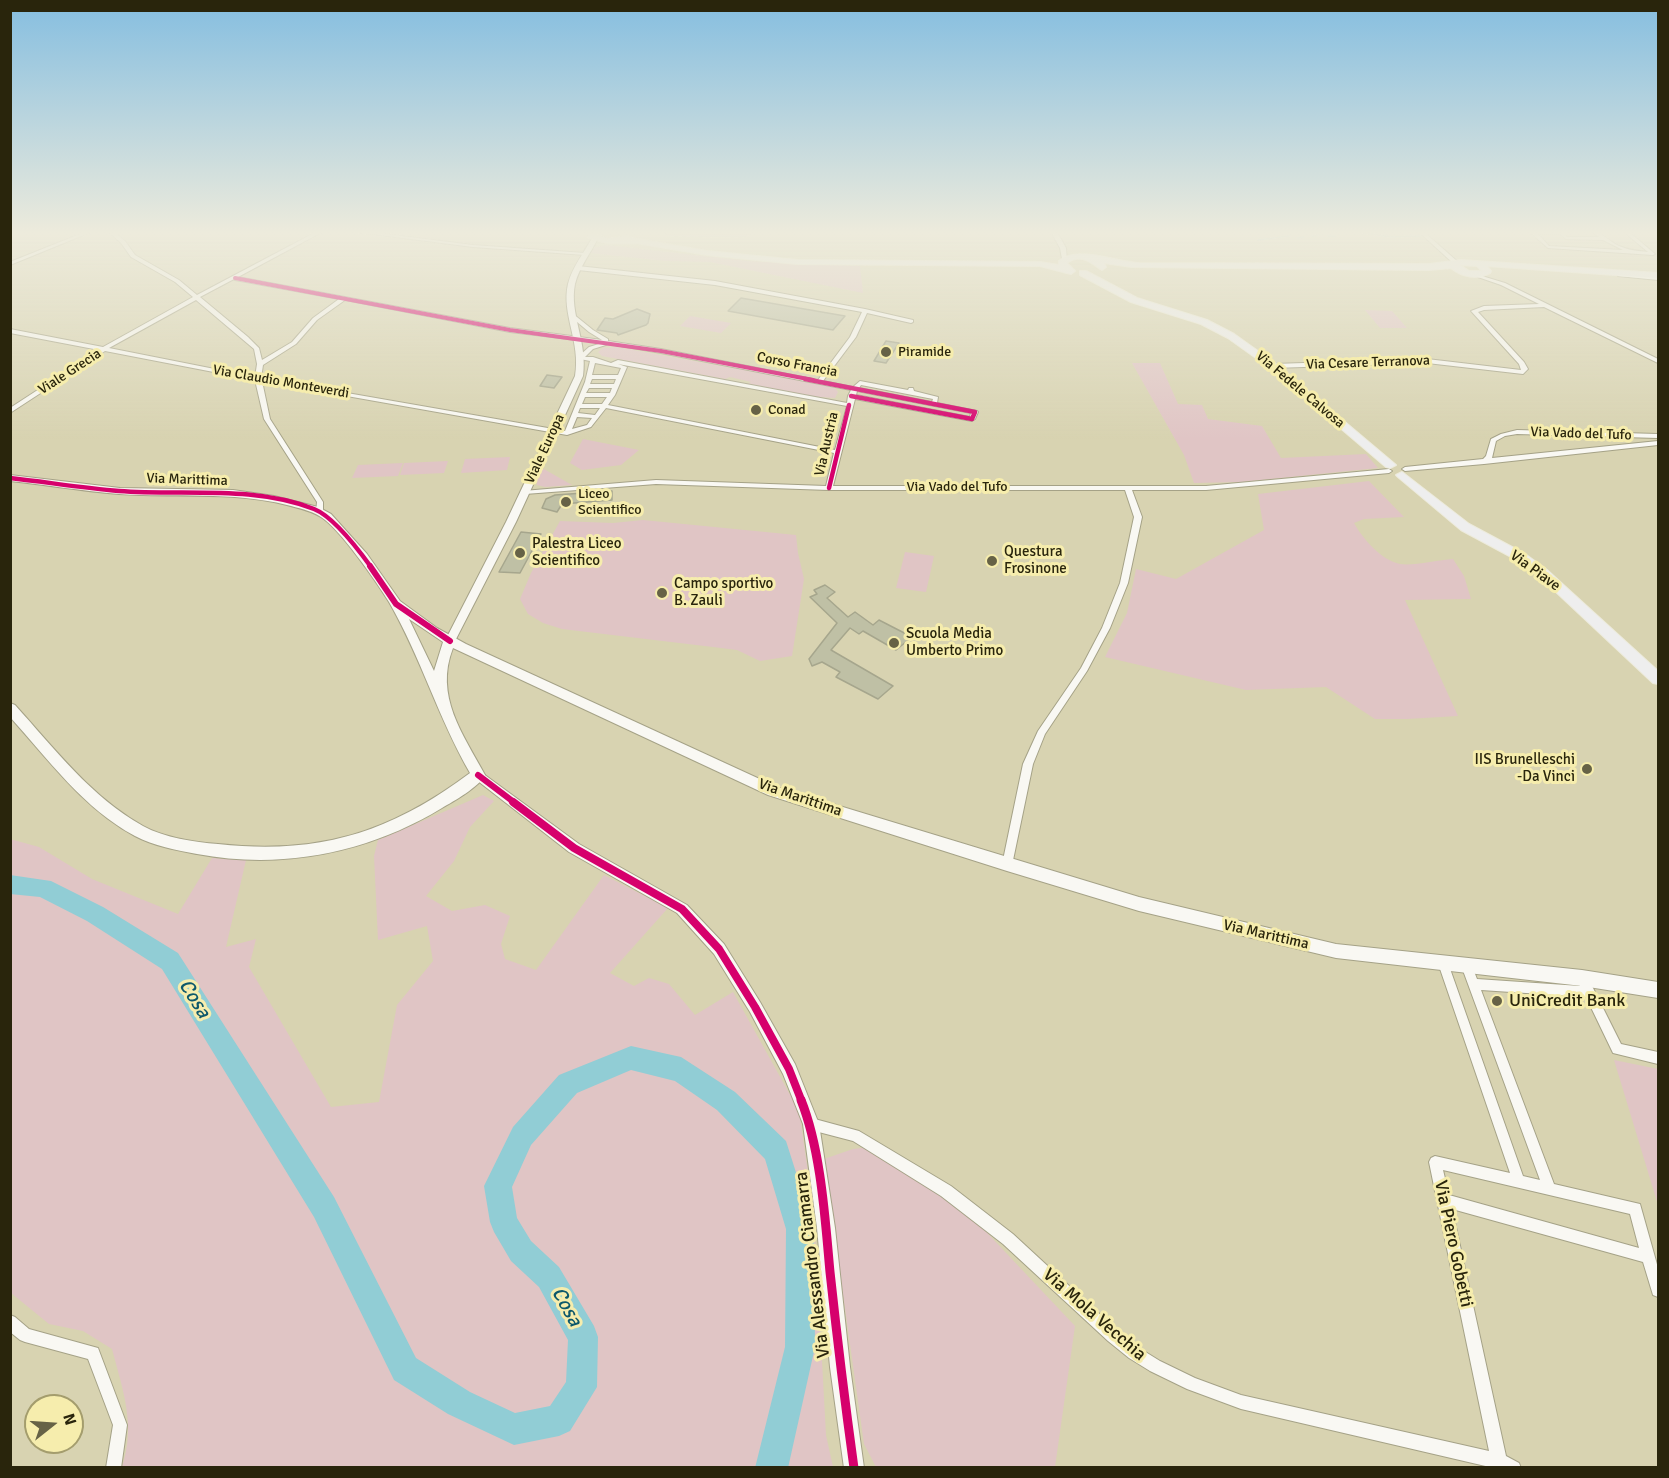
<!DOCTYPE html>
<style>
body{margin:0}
#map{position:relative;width:1669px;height:1478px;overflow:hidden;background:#d8d3b1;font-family:Signika,sans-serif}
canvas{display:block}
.frame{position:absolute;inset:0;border:12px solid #29250c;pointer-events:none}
.north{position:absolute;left:24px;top:1394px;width:60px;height:60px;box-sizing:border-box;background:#f6edad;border:2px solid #a49d6d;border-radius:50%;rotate:73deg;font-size:16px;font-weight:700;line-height:24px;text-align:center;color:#29250c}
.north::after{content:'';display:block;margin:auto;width:21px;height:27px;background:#666246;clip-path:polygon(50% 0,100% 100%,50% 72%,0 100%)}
</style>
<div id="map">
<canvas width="1669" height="1478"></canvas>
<div class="frame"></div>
<div class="north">N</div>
</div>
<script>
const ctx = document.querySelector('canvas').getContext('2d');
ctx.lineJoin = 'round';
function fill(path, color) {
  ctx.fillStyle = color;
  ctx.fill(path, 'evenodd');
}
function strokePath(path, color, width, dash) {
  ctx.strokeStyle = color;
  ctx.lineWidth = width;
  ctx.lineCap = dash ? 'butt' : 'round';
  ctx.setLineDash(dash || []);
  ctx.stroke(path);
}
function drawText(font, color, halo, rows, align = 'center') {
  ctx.font = font + ' Signika,sans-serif';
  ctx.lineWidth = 6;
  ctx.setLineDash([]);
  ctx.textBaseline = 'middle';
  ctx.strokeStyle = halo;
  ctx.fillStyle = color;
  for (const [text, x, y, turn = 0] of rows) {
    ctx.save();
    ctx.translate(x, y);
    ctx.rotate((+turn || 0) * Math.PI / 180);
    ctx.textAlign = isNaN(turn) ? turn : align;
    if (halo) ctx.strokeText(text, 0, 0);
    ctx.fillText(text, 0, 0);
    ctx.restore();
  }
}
const green = new Path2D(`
 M666 232H757L741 238 664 236Z
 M606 245 749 261 860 266 863 293 710 262 665 261 590 253 594 248Z
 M1365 310 1392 311 1407 328H1380Z
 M690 316 731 323 721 333 680 326Z
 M616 347 833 386 838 392 835 398 806 396 748 384 751 382 730 377 725 379 602 356 598 352 603 348Z
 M1132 363H1160L1178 404 1202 405 1208 419 1262 426 1281 458 1366 454 1378 468 1242 482 1194 483 1184 455Z
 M583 439 639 450 621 465 582 470 570 463Z
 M510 457 507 470 461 473 465 459Z
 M448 461 444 473 400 475 404 463Z
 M403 463 398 476 352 478 358 465Z
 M542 468 572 485 545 487 537 485 536 480Z
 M1369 481 1404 517 1364 519 1354 523C1363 539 1381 560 1400 564 1413 566 1438 560 1453 559L1464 576 1471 599 1405 600 1458 716 1407 719H1375L1326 687 1246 690 1105 657 1127 613 1136 569 1176 579 1264 530 1258 494Z
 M643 520 796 535 798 553 804 579 792 656 760 661 737 650 713 647 562 629 543 623 528 614 520 599 531 573 560 521 613 523Z
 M905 552 934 556 926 592 896 588Z
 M483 795 494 801 470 827 454 861 426 896 452 911 485 905 510 916 501 944 505 959 536 970 604 875 668 908 610 973 634 986 649 978 669 984 695 1015 733 992 799 1111 814 1213 826 1435 833 1467H122C136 1425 123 1391 112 1349L83 1331 49 1324 11 1293 10 839 39 847 92 879 178 914 212 858 246 860 226 947 256 939 249 967 331 1107 379 1102 397 1005 433 961 427 926 378 940 374 856 378 840Z
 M1614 1060 1658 1069V1205Z
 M870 1147 975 1220 1075 1326 1055 1467H876L864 1444 824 1159 853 1149Z`);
const stream = new Path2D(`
 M1358 232 1391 237 1420 236
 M1312 236 1319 235
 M1328 236H1336
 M1297 238 1304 237
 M1258 240 1289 236`);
const river = new Path2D(`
 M10 875 51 881 103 907 178 953 334 1197 416 1358 470 1392 515 1413 550 1406 566 1382 568 1340 539 1287 511 1261 494 1232 490 1222 484 1186 513 1127 559 1075 631 1046 681 1057 735 1092 786 1141 814 1229 815 1347 788 1468H755L785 1347 786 1229 765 1159 717 1110 675 1081 631 1070 577 1093 531 1145 512 1187 517 1218 531 1241 559 1267 594 1326 598 1337 597 1387 570 1431 559 1436 514 1445 448 1414 394 1380 314 1217 162 969 87 921 40 897 10 894Z`);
const building = new Path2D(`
 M741 298 845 316 833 330 728 311Z
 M637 309 650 314 648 323 646 325 618 335 617 333 597 330 605 318 613 319Z
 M886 341 899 343 886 363 874 361Z
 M547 375 562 377 554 388 540 386Z
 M612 491V500L562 504 557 512 542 508 546 499 555 495Z
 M521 532 541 534 520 573 499 572Z
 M825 585 835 592 827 598 848 617 855 612 873 625 879 620 912 637 896 650 863 631 859 634 850 628 831 650 893 686 878 699 836 677 840 672 822 662 812 666 809 659 837 623 810 597 817 594 814 590Z`);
const minor = new Path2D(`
 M85 232H91L10 265V262Z
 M109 232H114L125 241 135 255 179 280 197 295 316 232H322L238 277 510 328 602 340 589 332 570 316 569 315 572 313 593 330 608 339V341L661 349 818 380 850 337 862 312 715 285 578 270 575 268 578 266 715 281 865 309 913 320V322L911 323 867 313 856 337 823 381 853 387 860 381 908 390 909 388H913L914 391 938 397 937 403 977 411 978 412 975 419 972 421 855 399 833 486H1206L1389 469 1392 471 1389 473 1206 490H1132L1142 517 1128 583 1110 628 1087 671 1045 734 1033 764 1012 865 1011 868 1007 869 1003 868 1002 865 1023 764 1038 731 1081 668 1102 628 1120 583 1134 517 1125 490H829L656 484 525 494 523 493V491L656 480 826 486 834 453 606 408 591 427 567 435 262 381 270 419 323 502V511L319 513H316L317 502 264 419 255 380 105 351 10 413V408L99 350 10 333V329L103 347 193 297 175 282 131 257 121 243ZM234 279 235 280 339 299 313 318 292 342 262 360 259 348 248 337 200 297ZM196 300 254 349 257 364 255 377 109 348ZM345 300 510 332 602 343 589 347 579 356 580 359 590 361 585 382 565 431 261 378 263 365 296 344 317 320ZM609 344 661 353 851 390 848 396 847 403 618 360 611 363 593 357H585L593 349ZM595 363 621 368 618 375H592ZM618 364 847 406 835 450 608 405 615 395 627 367ZM592 379H616L614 384H590ZM861 385 933 399 932 402 859 388ZM589 388H612L610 393H586ZM857 391 971 413 970 417 856 395ZM585 397H607L602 404H582ZM580 408H600L595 415 578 413ZM577 417 592 418 587 425 572 429Z
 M356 232H370L473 245 585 253 587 254 585 255 473 247Z
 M1419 232H1424L1458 262V264H1454Z
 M1532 232H1563L1567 237H1599L1593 232C1602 232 1610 242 1619 246 1628 250 1638 251 1648 252L1624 232H1629L1655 254 1653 255 1548 248 1532 234ZM1538 234H1560L1566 239 1603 240 1623 250 1549 246Z
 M1472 273 1505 283 1658 359V363L1544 307 1484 310 1478 312 1524 362 1528 369 1523 374 1427 363 1273 368 1270 366 1273 364 1427 359 1521 370 1519 364 1471 311 1484 306 1539 304 1501 285 1472 275Z
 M1620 273 1658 277V280L1618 276V274Z
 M1517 430 1658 434V438L1517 434 1505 436 1496 441 1492 458 1658 441V445L1484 464 1405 471 1402 469 1405 467 1483 459 1486 456 1491 439 1501 434Z
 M1443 958 1447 959 1448 963 1523 1176 1540 1180 1461 965 1462 961 1466 960 1470 961 1477 979 1580 986 1576 978 1578 974 1582 973 1586 974 1621 1044 1658 1052V1064L1613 1053 1586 997 1481 990 1554 1184 1640 1204 1658 1268V1297L1653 1295 1643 1262 1452 1209 1506 1456 1519 1463 1521 1468H1494L1241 1409 1187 1389 1150 1371 1129 1358 1108 1341 1003 1244 941 1196 853 1141 811 1130 807 1128 805 1124 807 1120 811 1118 859 1131 951 1186 1013 1234 1118 1331 1139 1348 1160 1361 1195 1378 1241 1395 1489 1451 1429 1162 1431 1158 1435 1156 1510 1173 1438 963 1439 959ZM1443 1170 1630 1214 1639 1248 1449 1195Z
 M10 1315 15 1317 29 1329 98 1348 127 1425 121 1468H106L113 1425 88 1359 25 1342 20 1340 10 1332Z`);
const tertiary = new Path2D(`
 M1051 232H1057L1066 248 1067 260 1062 259 1060 248Z
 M595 236 598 238C591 253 579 267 575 284 569 314 588 342 583 376L516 522 455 641 454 644H446L445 641 506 522 575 376C581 342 561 314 568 284 572 267 584 253 592 238Z
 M478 770 579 844 687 905 724 944 760 1002 795 1064 819 1124 835 1228 850 1367 864 1468H844L830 1367 817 1228 803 1124 783 1074 750 1012 714 954 677 913 569 852 474 778 472 775 474 772Z`);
const secondary = new Path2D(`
 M10 475 120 488 233 490 274 496 318 507 331 514 367 554 400 601 437 628 466 644 777 787 1139 897 1336 944 1582 970 1658 982V998L1582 986 1336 958 1139 911 1007 871 768 795 453 648C434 696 463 734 485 775 479 787 454 801 442 808 368 853 282 870 197 854 176 850 154 846 135 836 84 809 48 759 10 717V703L15 705C54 748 91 797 143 826 165 838 194 842 218 844 318 855 390 833 470 773 438 718 421 657 389 602 376 581 340 529 321 517 310 510 298 508 287 505 231 491 175 498 119 494 83 491 47 485 10 481ZM409 619 443 642 434 671Z`);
const primary = new Path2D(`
 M587 232H595L596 235 608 239 627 236 631 238 707 251 797 260 1040 262 1059 265V261C1077 245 1116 262 1139 263 1236 263 1332 264 1429 264L1461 260 1658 273V278L1487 266 1491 271 1490 273C1477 280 1462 277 1451 268L1429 270 1132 267 1104 263 1106 267 1102 270C1090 262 1081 253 1067 263L1075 271 1071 274 1040 266 797 264 707 255 637 243H608L589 238ZM1460 265 1477 266 1482 271H1469Z
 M1080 271H1086L1137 298 1207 320 1234 334 1276 364 1396 465 1390 468 1386 467 1270 368 1228 338 1201 324 1131 302 1080 275Z
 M1402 472 1469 524 1525 554 1547 570 1658 671V684L1653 683 1539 576 1517 560 1461 530 1398 477 1396 475Z`);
const cyclewayFar4 = new Path2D(`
 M235 278 510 330 661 351 813 380`);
const cyclewayFar3 = new Path2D(`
 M805 379 975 412 972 419 851 396
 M10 478C46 482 83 488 119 491 184 496 252 485 314 509 334 517 358 549 371 567
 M829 488 849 405`);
const cyclewayFar2 = new Path2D(`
 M370 566 396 604 450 641
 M478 775 515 803`);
const cyclewayFar1 = new Path2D(`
 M513 802 574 848 682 909 719 949 755 1007 789 1069 802 1102`);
const cycleway = new Path2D(`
 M801 1100C821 1150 825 1218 830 1272 837 1337 845 1403 854 1468`);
const markers = [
 [886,352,6,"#666246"],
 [756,410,6,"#666246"],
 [566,502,6,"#666246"],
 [520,553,6,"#666246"],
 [992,561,6,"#666246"],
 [662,593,6,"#666246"],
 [894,643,6,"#666246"],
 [1587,769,6,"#666246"],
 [1497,1001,6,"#666246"]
];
const farPoinames = [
 ["Piramide",898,352],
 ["Conad",768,410],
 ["Liceo",578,494],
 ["Scientifico",578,510]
];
const farStreetnames = [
 ["Via Cesare Terranova",1368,363,-2],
 ["Corso Francia",797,365,11],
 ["Viale Grecia",70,372,-33],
 ["Via Claudio Monteverdi",281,382,10],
 ["Via Fedele Calvosa",1300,390,40],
 ["Via Vado del Tufo",1581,434,2],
 ["Via Austria",827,444,-77],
 ["Viale Europa",545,449,-65],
 ["Via Marittima",187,480,2],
 ["Via Vado del Tufo",957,487]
];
const poiNames = [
 ["Palestra Liceo",532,544],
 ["Scientifico",532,561],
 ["Questura",1004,552],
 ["Frosinone",1004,569],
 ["Campo sportivo",674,584],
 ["B. Zauli",674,601],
 ["Scuola Media",906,634],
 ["Umberto Primo",906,651],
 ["IIS Brunelleschi",1575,760,"right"],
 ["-Da Vinci",1575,777,"right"]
];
const streetNames = [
 ["Via Piave",1535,571,36],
 ["Via Marittima",800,798,19],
 ["Via Marittima",1266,935,13]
];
const nearPoinames = [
 ["UniCredit Bank",1509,1001]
];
const nearStreetnames = [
 ["Via Piero Gobetti",1453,1244,78],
 ["Via Alessandro Ciamarra",813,1265,-97],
 ["Via Mola Vecchia",1094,1315,41]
];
const nearWaternames = [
 ["Cosa",194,999,58],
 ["Cosa",566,1307,61]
];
fill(green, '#e0c5c5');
strokePath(stream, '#91cdd5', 1.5);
fill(river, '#91cdd5');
fill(building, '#bfc0a5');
strokePath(building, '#a6a68d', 1.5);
strokePath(minor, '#a5a287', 2);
strokePath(tertiary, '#a5a287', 2);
strokePath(secondary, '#a5a287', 2);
strokePath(primary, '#edebdc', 2);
fill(minor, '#f9f8f3');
fill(tertiary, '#f9f8f3');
fill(secondary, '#f9f8f3');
fill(primary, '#eee');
strokePath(cyclewayFar4, '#d6006c', 4);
strokePath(cyclewayFar3, '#d6006c', 4.5);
strokePath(cyclewayFar2, '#d6006c', 6);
strokePath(cyclewayFar1, '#d6006c', 8);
strokePath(cycleway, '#d6006c', 9);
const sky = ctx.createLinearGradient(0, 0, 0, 439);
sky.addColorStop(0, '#85bee0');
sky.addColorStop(0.53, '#edebdc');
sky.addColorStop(1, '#edebdc00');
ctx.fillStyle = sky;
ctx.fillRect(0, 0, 1669, 439);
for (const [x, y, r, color] of markers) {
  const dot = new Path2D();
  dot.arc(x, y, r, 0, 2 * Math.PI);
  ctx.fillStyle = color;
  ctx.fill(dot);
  strokePath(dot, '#f6edad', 2);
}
drawText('14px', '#29250c', '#f6edad', farPoinames, 'left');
drawText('14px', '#29250c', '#f6edad', farStreetnames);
drawText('15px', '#29250c', '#f6edad', poiNames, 'left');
drawText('15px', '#29250c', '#f6edad', streetNames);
drawText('18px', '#29250c', '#f6edad', nearPoinames, 'left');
drawText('18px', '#29250c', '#f6edad', nearStreetnames);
drawText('italic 20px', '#0d586b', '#f6edad', nearWaternames);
</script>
